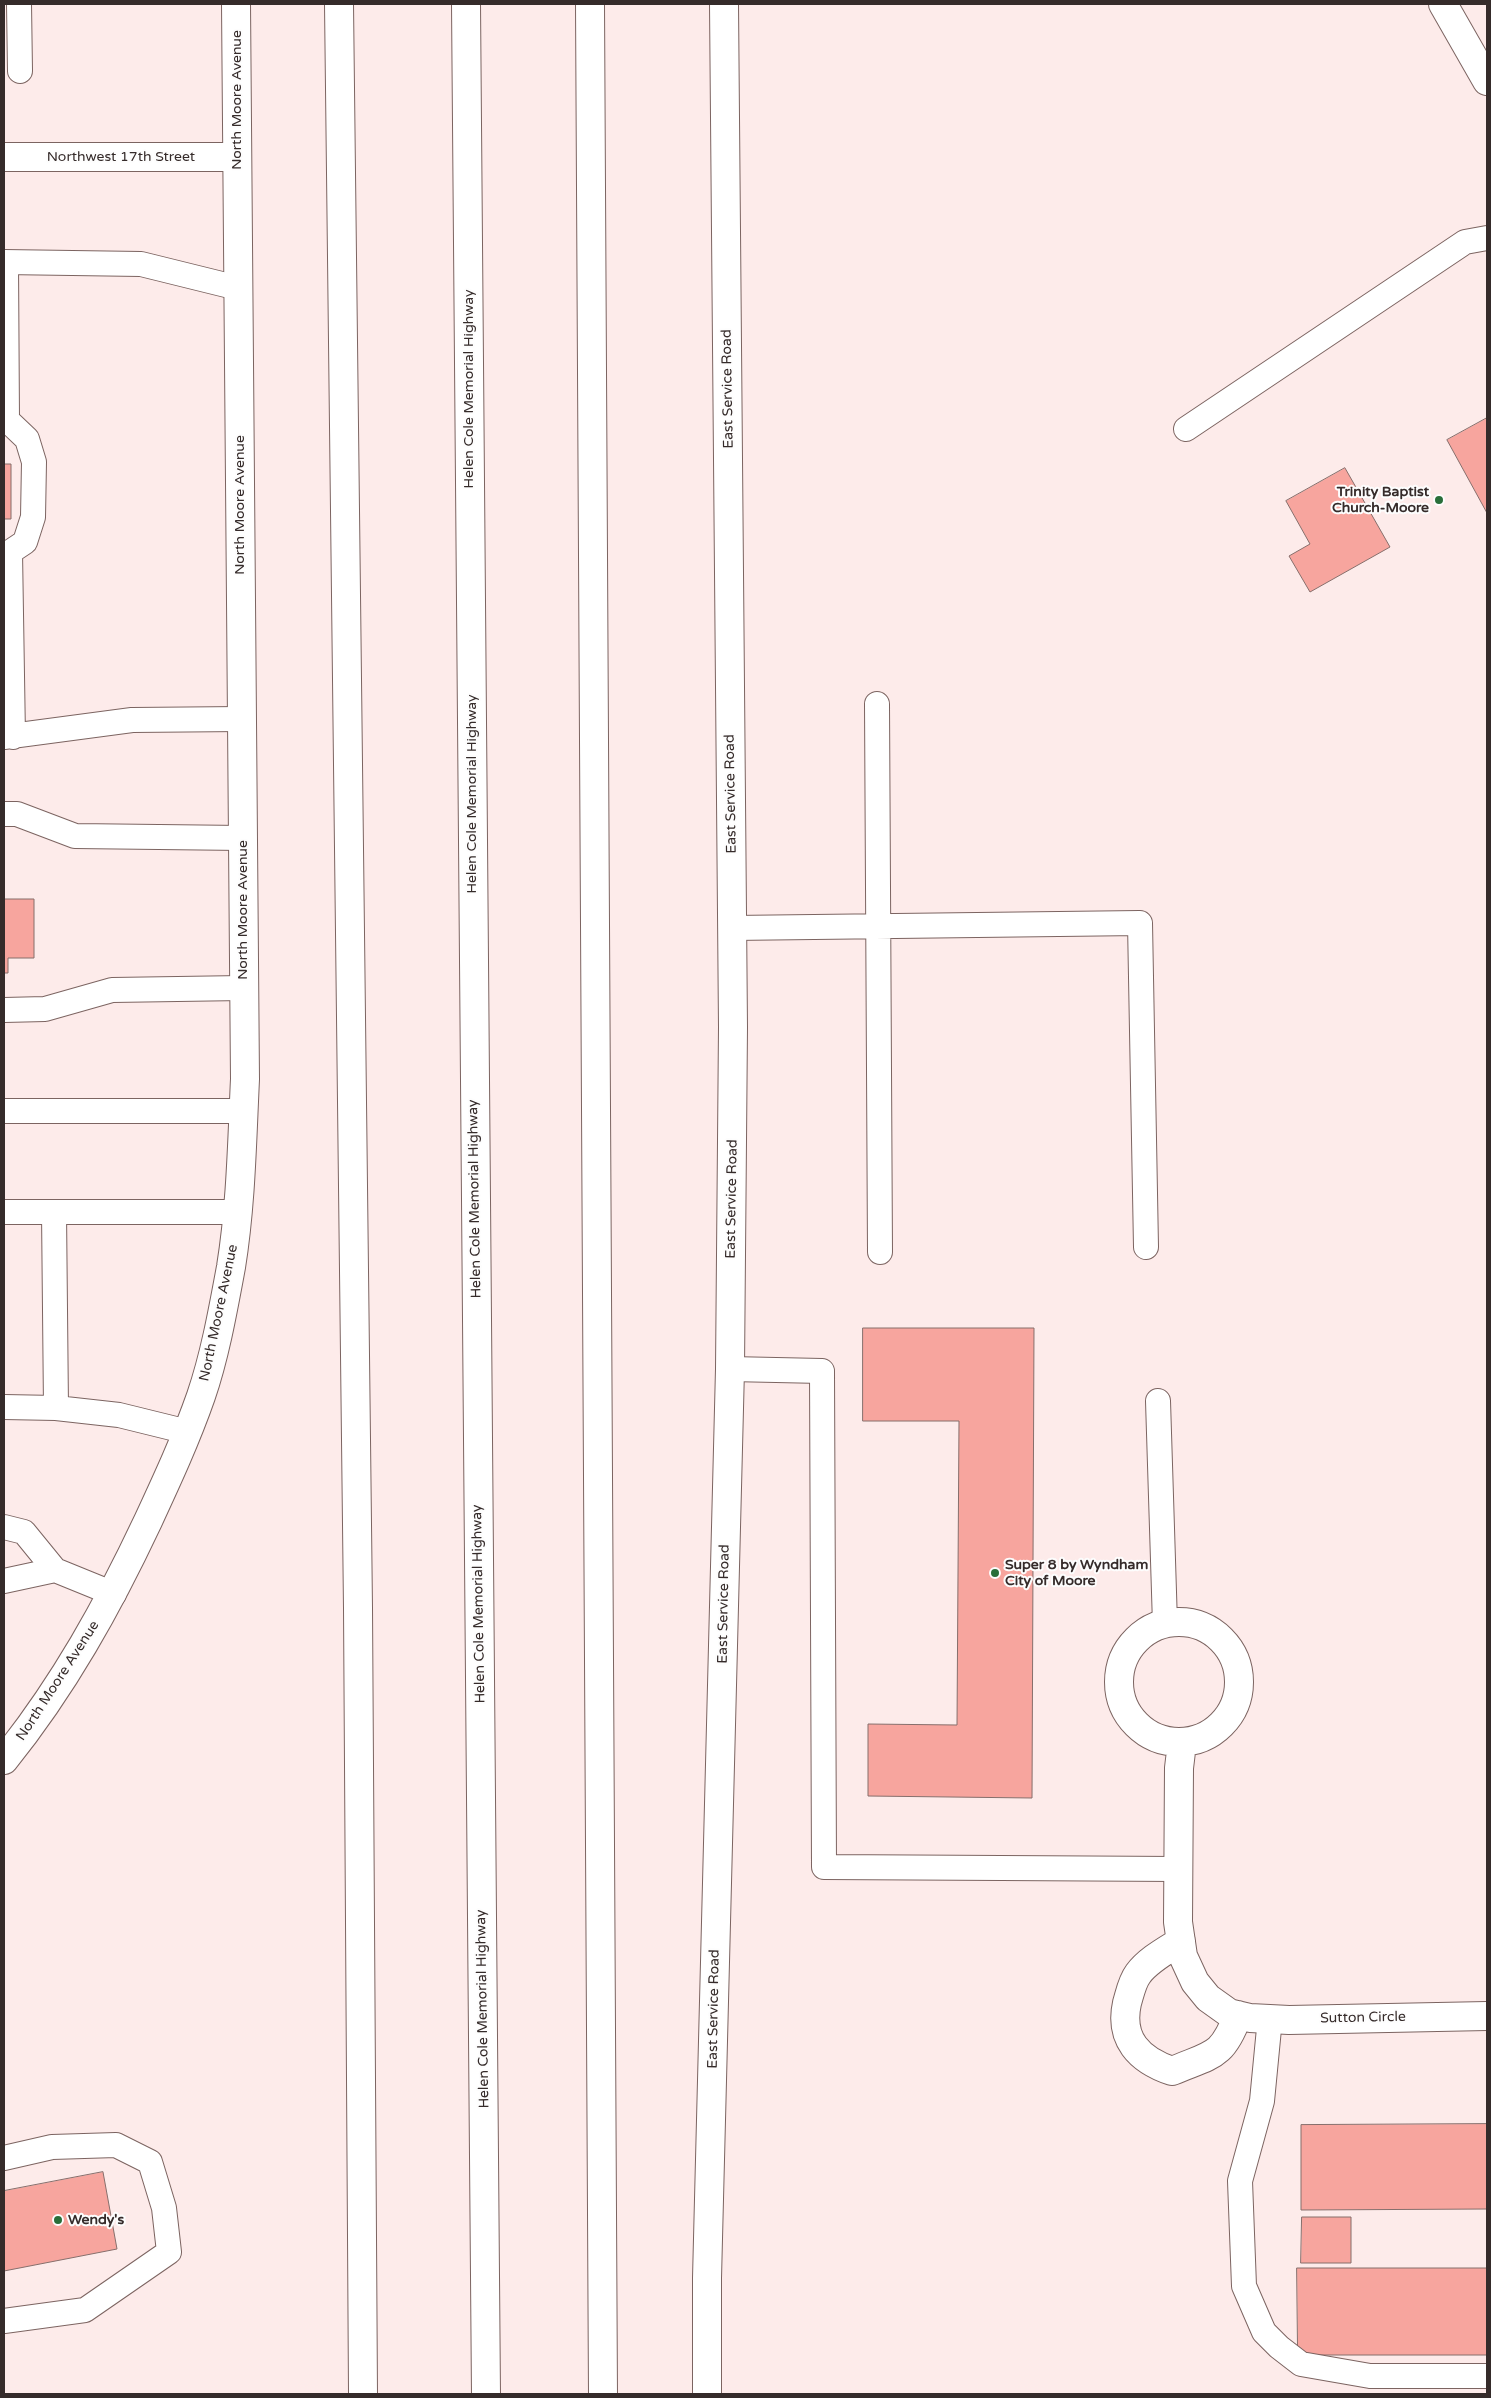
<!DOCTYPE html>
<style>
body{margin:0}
#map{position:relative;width:1491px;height:2398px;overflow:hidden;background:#fdebea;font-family:"Varela Round",sans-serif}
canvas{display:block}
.frame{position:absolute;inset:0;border:5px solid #352b2a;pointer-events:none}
</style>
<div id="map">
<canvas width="1491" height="2398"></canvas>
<div class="frame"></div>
</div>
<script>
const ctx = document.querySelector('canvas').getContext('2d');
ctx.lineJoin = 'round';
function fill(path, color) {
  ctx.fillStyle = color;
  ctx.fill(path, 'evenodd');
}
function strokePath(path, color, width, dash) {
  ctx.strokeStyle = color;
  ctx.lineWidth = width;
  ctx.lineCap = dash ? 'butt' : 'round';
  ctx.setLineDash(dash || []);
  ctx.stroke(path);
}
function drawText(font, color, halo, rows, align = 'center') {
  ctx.font = font + ' "Varela Round",sans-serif';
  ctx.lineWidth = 4;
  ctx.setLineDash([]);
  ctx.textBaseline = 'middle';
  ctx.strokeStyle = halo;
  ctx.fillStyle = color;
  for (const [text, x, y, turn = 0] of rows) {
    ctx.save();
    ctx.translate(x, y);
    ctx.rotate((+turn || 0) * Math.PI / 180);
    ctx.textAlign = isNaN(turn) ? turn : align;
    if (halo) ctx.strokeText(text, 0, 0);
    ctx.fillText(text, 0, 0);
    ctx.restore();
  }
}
const building = new Path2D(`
 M1487 418V513L1447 440Z
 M4 464H11V519H4Z
 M1345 468 1390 547 1310 592 1289 556 1310 544 1286 501Z
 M4 899H34V958H8V973H4Z
 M863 1328H1034L1032 1798 868 1796V1724L957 1725 959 1421H863Z
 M1487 2124V2209L1301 2210V2125Z
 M103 2172 117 2249 4 2271V2191Z
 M1302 2217H1351V2263H1301Z
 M1297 2268H1487V2355H1298Z`);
const service = new Path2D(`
 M19 4 20 71
 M4 262 141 264 238 288
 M6 264 7 420 27 439 34 462 33 517 25 542 10 552 13 737
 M1186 429 1465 242 1487 238
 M877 704 880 1252
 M4 737 132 720 241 719
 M4 814H17L75 836 242 838
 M732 928 1140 923 1146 1247
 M4 1010 45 1009 112 990 243 988
 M4 1111H243
 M4 1212H238
 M730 1369 822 1371 824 1867 1178 1869
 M1158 1401 1165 1624
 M4 1407 56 1408 54 1212
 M56 1408 119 1415 188 1432
 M4 1527 24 1532 55 1570 4 1581
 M55 1570 114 1594
 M1270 2018 1262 2101 1240 2181 1244 2286 1264 2332 1279 2347 1301 2364 1370 2376H1487
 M4 2158 52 2147 116 2145 150 2162 164 2208 169 2252 85 2310 4 2321`);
const minor = new Path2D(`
 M4 157H237
 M1119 1682a60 60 0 1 1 120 0a60 60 0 1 1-120 0Z
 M1182 1743 1179 1768 1178 1922 1183 1956 1195 1982 1208 1998 1229 2013 1250 2018 1289 2020 1487 2016
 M1181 1941C1167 1950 1148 1960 1138 1974 1132 1982 1130 1993 1127 2003 1119 2039 1139 2060 1172 2071 1212 2054 1222 2058 1238 2015`);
const tertiary = new Path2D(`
 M1443 4 1487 81
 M4 1760C63 1687 108 1606 148 1521 167 1480 186 1439 201 1396 215 1355 223 1310 231 1267 241 1205 242 1142 245 1079L236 4`);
const secondary = new Path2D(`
 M339 4 358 1608 363 2394
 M707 2394V2278L730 1369 733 1027 724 4`);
const motorway = new Path2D(`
 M466 4 486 2394
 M590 4 603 2394`);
const markers = [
 [1439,500,5,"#296e39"],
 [995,1573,5,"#296e39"],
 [58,2220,5,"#296e39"]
];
const streetNames = [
 ["North Moore Avenue",237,100,-90],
 ["Northwest 17th Street",121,157],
 ["Helen Cole Memorial Highway",469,389,-90],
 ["East Service Road",728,389,-91],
 ["North Moore Avenue",240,505,-90],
 ["Helen Cole Memorial Highway",472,794,-90],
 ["East Service Road",731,794,-91],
 ["North Moore Avenue",243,910,-90],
 ["Helen Cole Memorial Highway",475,1199,-91],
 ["East Service Road",732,1199,-89],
 ["North Moore Avenue",219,1313,-78],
 ["Helen Cole Memorial Highway",479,1604,-91],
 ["East Service Road",724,1604,-89],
 ["North Moore Avenue",58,1681,-57],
 ["Helen Cole Memorial Highway",483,2009,-91],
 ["East Service Road",714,2009,-89],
 ["Sutton Circle",1363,2018,-1]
];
const poiNames = [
 ["Trinity Baptist",1429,492,"right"],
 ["Church-Moore",1429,508,"right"],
 ["Super 8 by Wyndham",1005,1565],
 ["City of Moore",1005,1581],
 ["Wendy's",68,2220]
];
fill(building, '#f7a59e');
strokePath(building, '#866e6b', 1);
strokePath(service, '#7c6461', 26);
strokePath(minor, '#7c6461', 30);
strokePath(tertiary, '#7c6461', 30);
strokePath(secondary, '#7c6461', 30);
strokePath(motorway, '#7c6461', 30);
strokePath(service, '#fff', 24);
strokePath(minor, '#fff', 28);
strokePath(tertiary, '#fff', 28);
strokePath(secondary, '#fff', 28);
strokePath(motorway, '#fff', 28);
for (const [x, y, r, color] of markers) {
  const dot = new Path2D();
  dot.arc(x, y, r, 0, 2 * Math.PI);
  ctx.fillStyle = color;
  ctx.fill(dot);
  strokePath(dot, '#fdfdfd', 2);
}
drawText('14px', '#352b2a', '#fdfdfd', streetNames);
drawText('bold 14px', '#352b2a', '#fdfdfd', poiNames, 'left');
</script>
